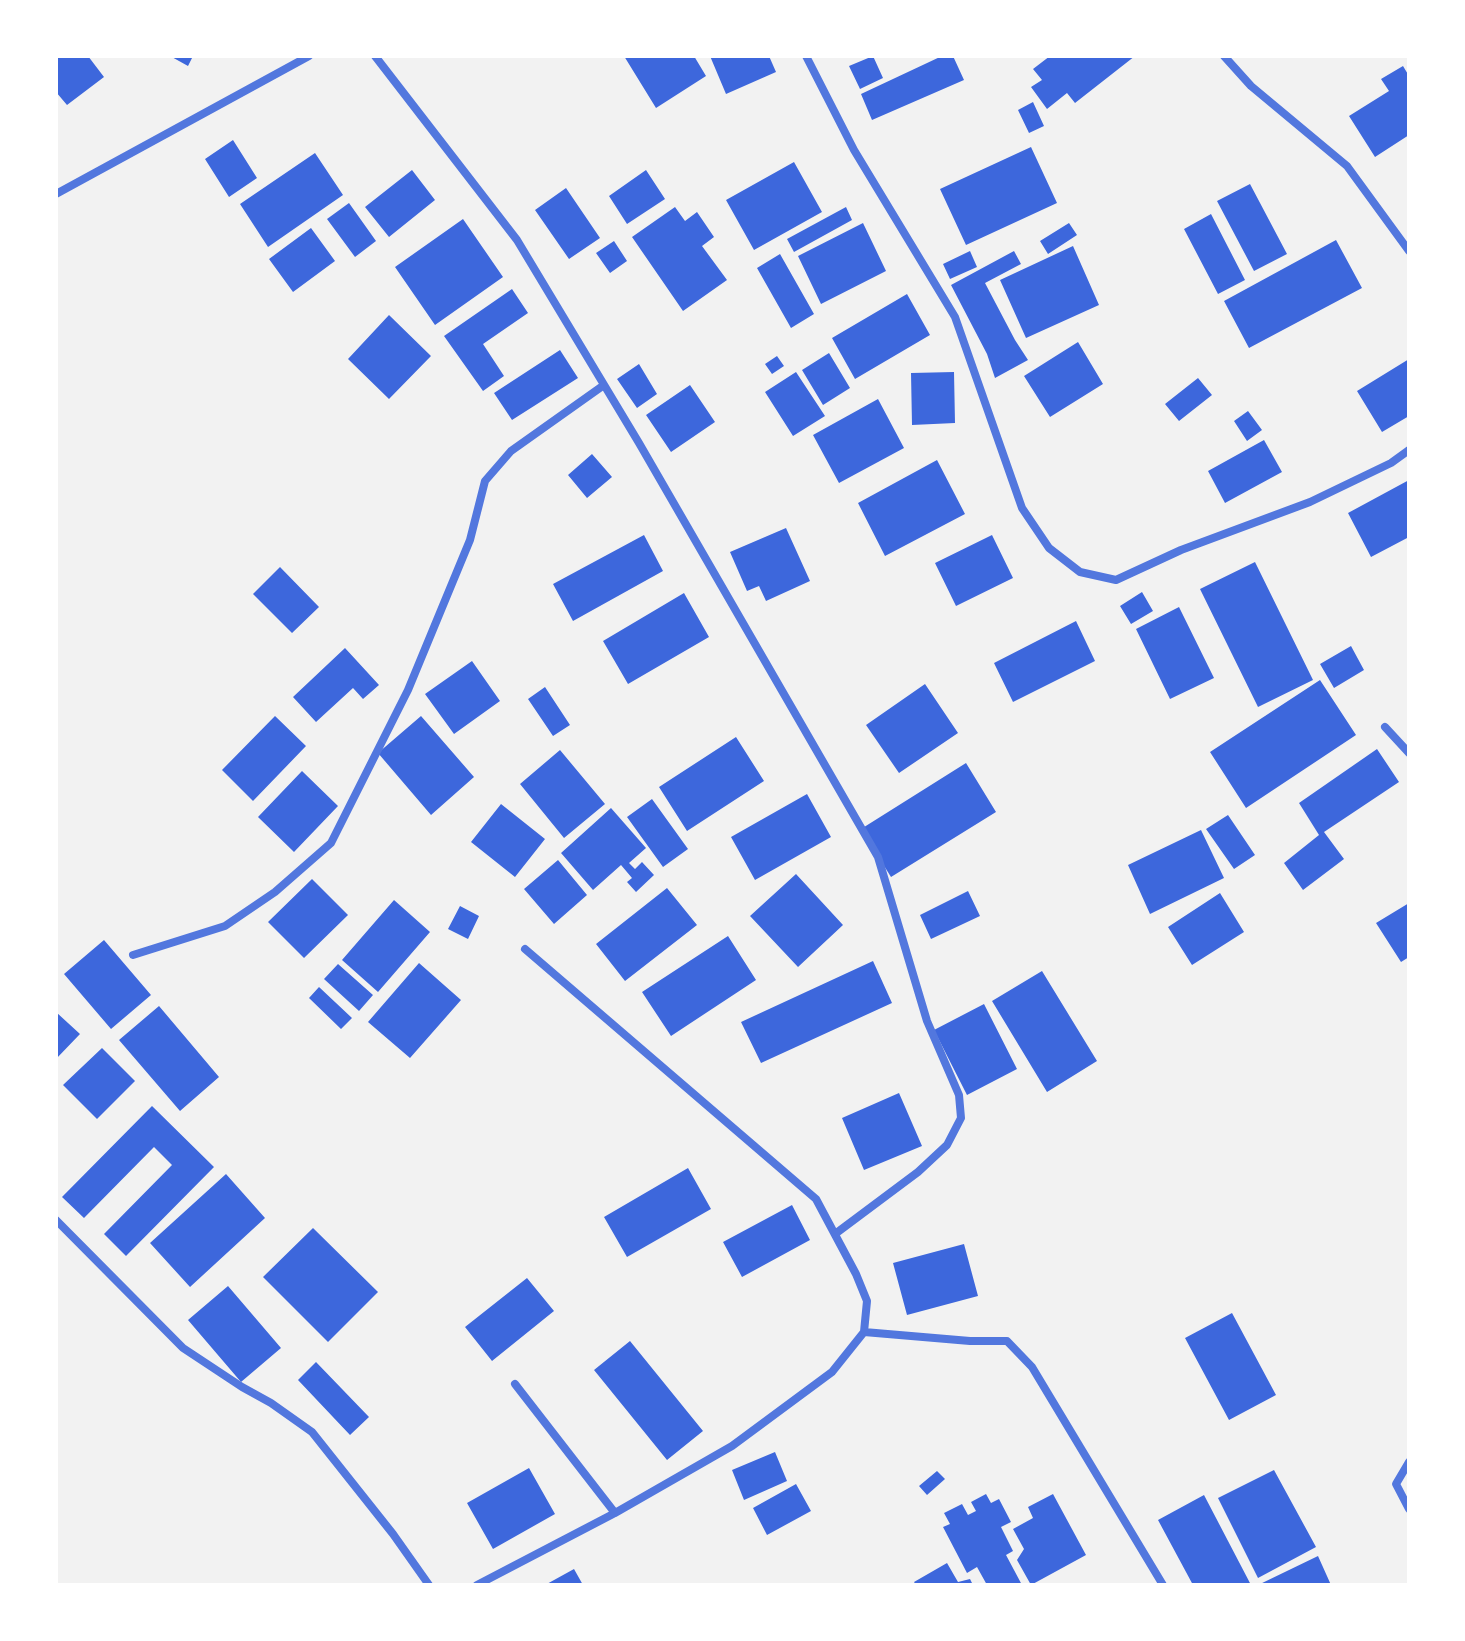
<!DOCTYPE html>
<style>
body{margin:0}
#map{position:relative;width:1465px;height:1641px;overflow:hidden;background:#f2f2f2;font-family:"Source Serif 4",serif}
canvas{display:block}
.frame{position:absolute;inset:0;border:58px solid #fff;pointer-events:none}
</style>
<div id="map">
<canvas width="1465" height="1641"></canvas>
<div class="frame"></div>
</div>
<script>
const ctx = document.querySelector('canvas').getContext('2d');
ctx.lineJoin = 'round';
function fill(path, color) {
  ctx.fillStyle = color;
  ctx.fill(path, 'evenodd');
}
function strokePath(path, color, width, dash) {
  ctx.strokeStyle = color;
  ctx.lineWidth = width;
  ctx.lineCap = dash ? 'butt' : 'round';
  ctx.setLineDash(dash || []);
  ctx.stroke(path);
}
const building = new Path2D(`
 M56 56H88L104 77 67 105 56 92Z
 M170 56H193L188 66Z
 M624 56H694L706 76 656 108Z
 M710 56H769L776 72 726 94Z
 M873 56 883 78 860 89 849 66Z
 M942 56H953L964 80 872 120 861 94Z
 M1050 56H1135L1075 103 1067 93 1047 109 1031 87 1042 80 1033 69Z
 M1403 66 1409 76V135L1375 157 1349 116 1389 91 1381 79Z
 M1033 102 1044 126 1029 133 1018 110Z
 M233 140 257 178 229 197 205 159Z
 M1031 147 1057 203 966 245 940 189Z
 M315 153 343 195 268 247 240 204Z
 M794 162 822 212 754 250 726 200Z
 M412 170 435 200 389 237 365 207Z
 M646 170 665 199 627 224 609 196Z
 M1250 184 1287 254 1254 271 1217 201Z
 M566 188 600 238 569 259 535 210Z
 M349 203 376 241 355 257 327 219Z
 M675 207 685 221 697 212 714 237 702 246 727 280 683 311 632 237Z
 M846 207 852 220 794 252 787 239Z
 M1211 214 1245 280 1218 294 1184 229Z
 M463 219 503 277 435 325 395 267Z
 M863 223 886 271 821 304 798 256Z
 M1069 223 1077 235 1048 254 1040 241Z
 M311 228 335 261 293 292 269 259Z
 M1336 240 1362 288 1249 348 1224 301Z
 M614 241 627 261 610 273 596 253Z
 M1073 246 1099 305 1026 338 1000 280Z
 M970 251 977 267 950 279 943 264Z
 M1014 251 1021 264 985 283 1015 340 1028 360 995 378 987 354 951 285Z
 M780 254 814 314 791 328 757 268Z
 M512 289 528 313 483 344 504 376 483 391 444 336Z
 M907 294 930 335 855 379 832 338Z
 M389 315 431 356 389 399 348 359Z
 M1078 342 1103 384 1050 417 1024 376Z
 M560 350 578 378 512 420 494 393Z
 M829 353 850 388 823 405 802 370Z
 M777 356 784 366 772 374 765 364Z
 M1409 359V416L1382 432 1357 391Z
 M639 364 657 394 637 408 617 379Z
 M796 372 825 416 793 436 765 392Z
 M954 372 955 423 912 425 911 373Z
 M1198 378 1212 395 1179 421 1165 404Z
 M690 385 715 422 671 452 646 415Z
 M878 399 904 448 839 483 813 435Z
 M1248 411 1262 430 1247 441 1234 421Z
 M1264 440 1282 472 1225 503 1208 471Z
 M592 454 612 477 587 498 568 475Z
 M937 460 965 514 885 556 858 503Z
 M1409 480V537L1371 557 1348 513Z
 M786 528 810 581 766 601 759 586 747 591 730 552Z
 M644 535 663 571 573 621 553 584Z
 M992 535 1013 578 956 606 935 563Z
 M1255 562 1313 680 1258 707 1200 589Z
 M280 567 319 607 292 633 253 594Z
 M1142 592 1153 611 1131 624 1120 606Z
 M684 593 709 637 628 684 603 641Z
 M1179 607 1214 678 1170 699 1136 629Z
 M1076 621 1095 661 1013 702 994 663Z
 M1351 646 1364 670 1334 688 1320 664Z
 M345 648 379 685 363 699 353 688 316 722 293 697Z
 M472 661 500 701 454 734 425 694Z
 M1320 680 1356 735 1246 808 1210 752Z
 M925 684 958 733 899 773 866 725Z
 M545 687 570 725 553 736 528 699Z
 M275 716 306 746 253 801 222 770Z
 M421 716 474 777 431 815 378 753Z
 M736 737 764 781 687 831 659 787Z
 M1377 749 1399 782 1324 832 1344 859 1303 890 1284 863 1319 835 1299 803Z
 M560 750 605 804 564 838 520 784Z
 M966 763 996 812 891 877 861 829Z
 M302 771 338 806 294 852 258 817Z
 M807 794 831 837 755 880 731 837Z
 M652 799 688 849 663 867 627 817Z
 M501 804 545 839 515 877 471 842Z
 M611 808 646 848 629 863 635 869 642 862 654 875 636 892 627 882 632 878 621 865 593 890 561 853Z
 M1228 815 1255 855 1234 869 1206 829Z
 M1201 830 1224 878 1150 914 1128 865Z
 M558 860 587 895 554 924 524 889Z
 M796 874 843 925 798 967 750 916Z
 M312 879 348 915 304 958 268 922Z
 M667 888 697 925 625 981 596 944Z
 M968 891 980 916 931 939 920 915Z
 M1220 893 1244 932 1192 965 1168 927Z
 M394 900 430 932 378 992 342 960Z
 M1409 903V957L1401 962 1376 923Z
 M460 906 479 916 468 939 448 929Z
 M728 936 756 980 671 1036 642 992Z
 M104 940 151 995 111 1029 64 974Z
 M873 961 892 1003 761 1063 741 1022Z
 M419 963 461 1000 410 1058 368 1022Z
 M338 964 373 995 359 1011 324 979Z
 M1042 971 1097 1061 1047 1092 992 1001Z
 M319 987 352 1018 341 1029 309 998Z
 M984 1004 1017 1069 967 1095 934 1030Z
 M159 1006 219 1077 180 1111 119 1040Z
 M56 1012 80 1034 56 1059Z
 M102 1048 135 1081 97 1119 63 1085Z
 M899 1093 922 1146 864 1170 842 1118Z
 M152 1106 214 1167 126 1256 104 1234 172 1165 154 1147 84 1218 62 1197Z
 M688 1168 711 1209 627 1257 604 1217Z
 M226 1174 265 1218 190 1287 150 1243Z
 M792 1205 810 1240 742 1277 723 1242Z
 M313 1228 378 1292 328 1342 263 1277Z
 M964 1244 978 1296 907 1315 893 1263Z
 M527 1278 554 1311 492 1361 465 1327Z
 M228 1286 281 1348 241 1382 188 1320Z
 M1232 1313 1276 1395 1229 1420 1185 1338Z
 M630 1341 703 1431 667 1460 594 1370Z
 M316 1362 369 1417 350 1435 298 1380Z
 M775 1452 787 1481 744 1500 732 1470Z
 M529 1468 555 1514 493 1549 467 1503Z
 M1274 1470 1316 1547 1258 1578 1218 1498Z
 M937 1471 945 1479 927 1495 919 1486Z
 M796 1484 811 1511 767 1535 753 1508Z
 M986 1494 991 1503 999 1499 1011 1522 1001 1527 1013 1551 1006 1555 1022 1585H987L977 1567 967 1573 943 1527 950 1524 944 1513 962 1504 968 1515 976 1511 971 1502Z
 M1053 1494 1086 1555 1031 1585 1017 1560 1024 1549 1013 1529 1033 1518 1028 1507Z
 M1204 1495 1251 1585H1193L1158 1520Z
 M1318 1556 1331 1585H1258Z
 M947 1563 958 1582 970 1579 973 1585H916L914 1582Z
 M574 1569 583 1585H545Z`);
const minor = new Path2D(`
 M375 56 517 240 639 443 878 857 927 1021 959 1095 961 1118 947 1145 918 1172 835 1234
 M806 56 854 150 955 317 1022 508 1049 548 1080 572 1116 580 1181 550 1310 502 1391 463 1409 450
 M1224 56 1251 86 1347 166 1409 251
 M56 194 309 56
 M1385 727 1409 753
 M133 955 225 926 275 892 331 843 408 690 470 540 485 481 511 451 604 385
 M56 1220 183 1348 242 1387 271 1403 312 1432 393 1534 429 1585
 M864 1332 970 1341H1007L1032 1367 1163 1585
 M515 1384 615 1513
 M1409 1462 1396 1484 1409 1509
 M477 1585 615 1513 732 1446 832 1372 864 1332 867 1301 856 1274 816 1199 525 949`);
fill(building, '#3d67dc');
strokePath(minor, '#5277de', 8);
</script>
